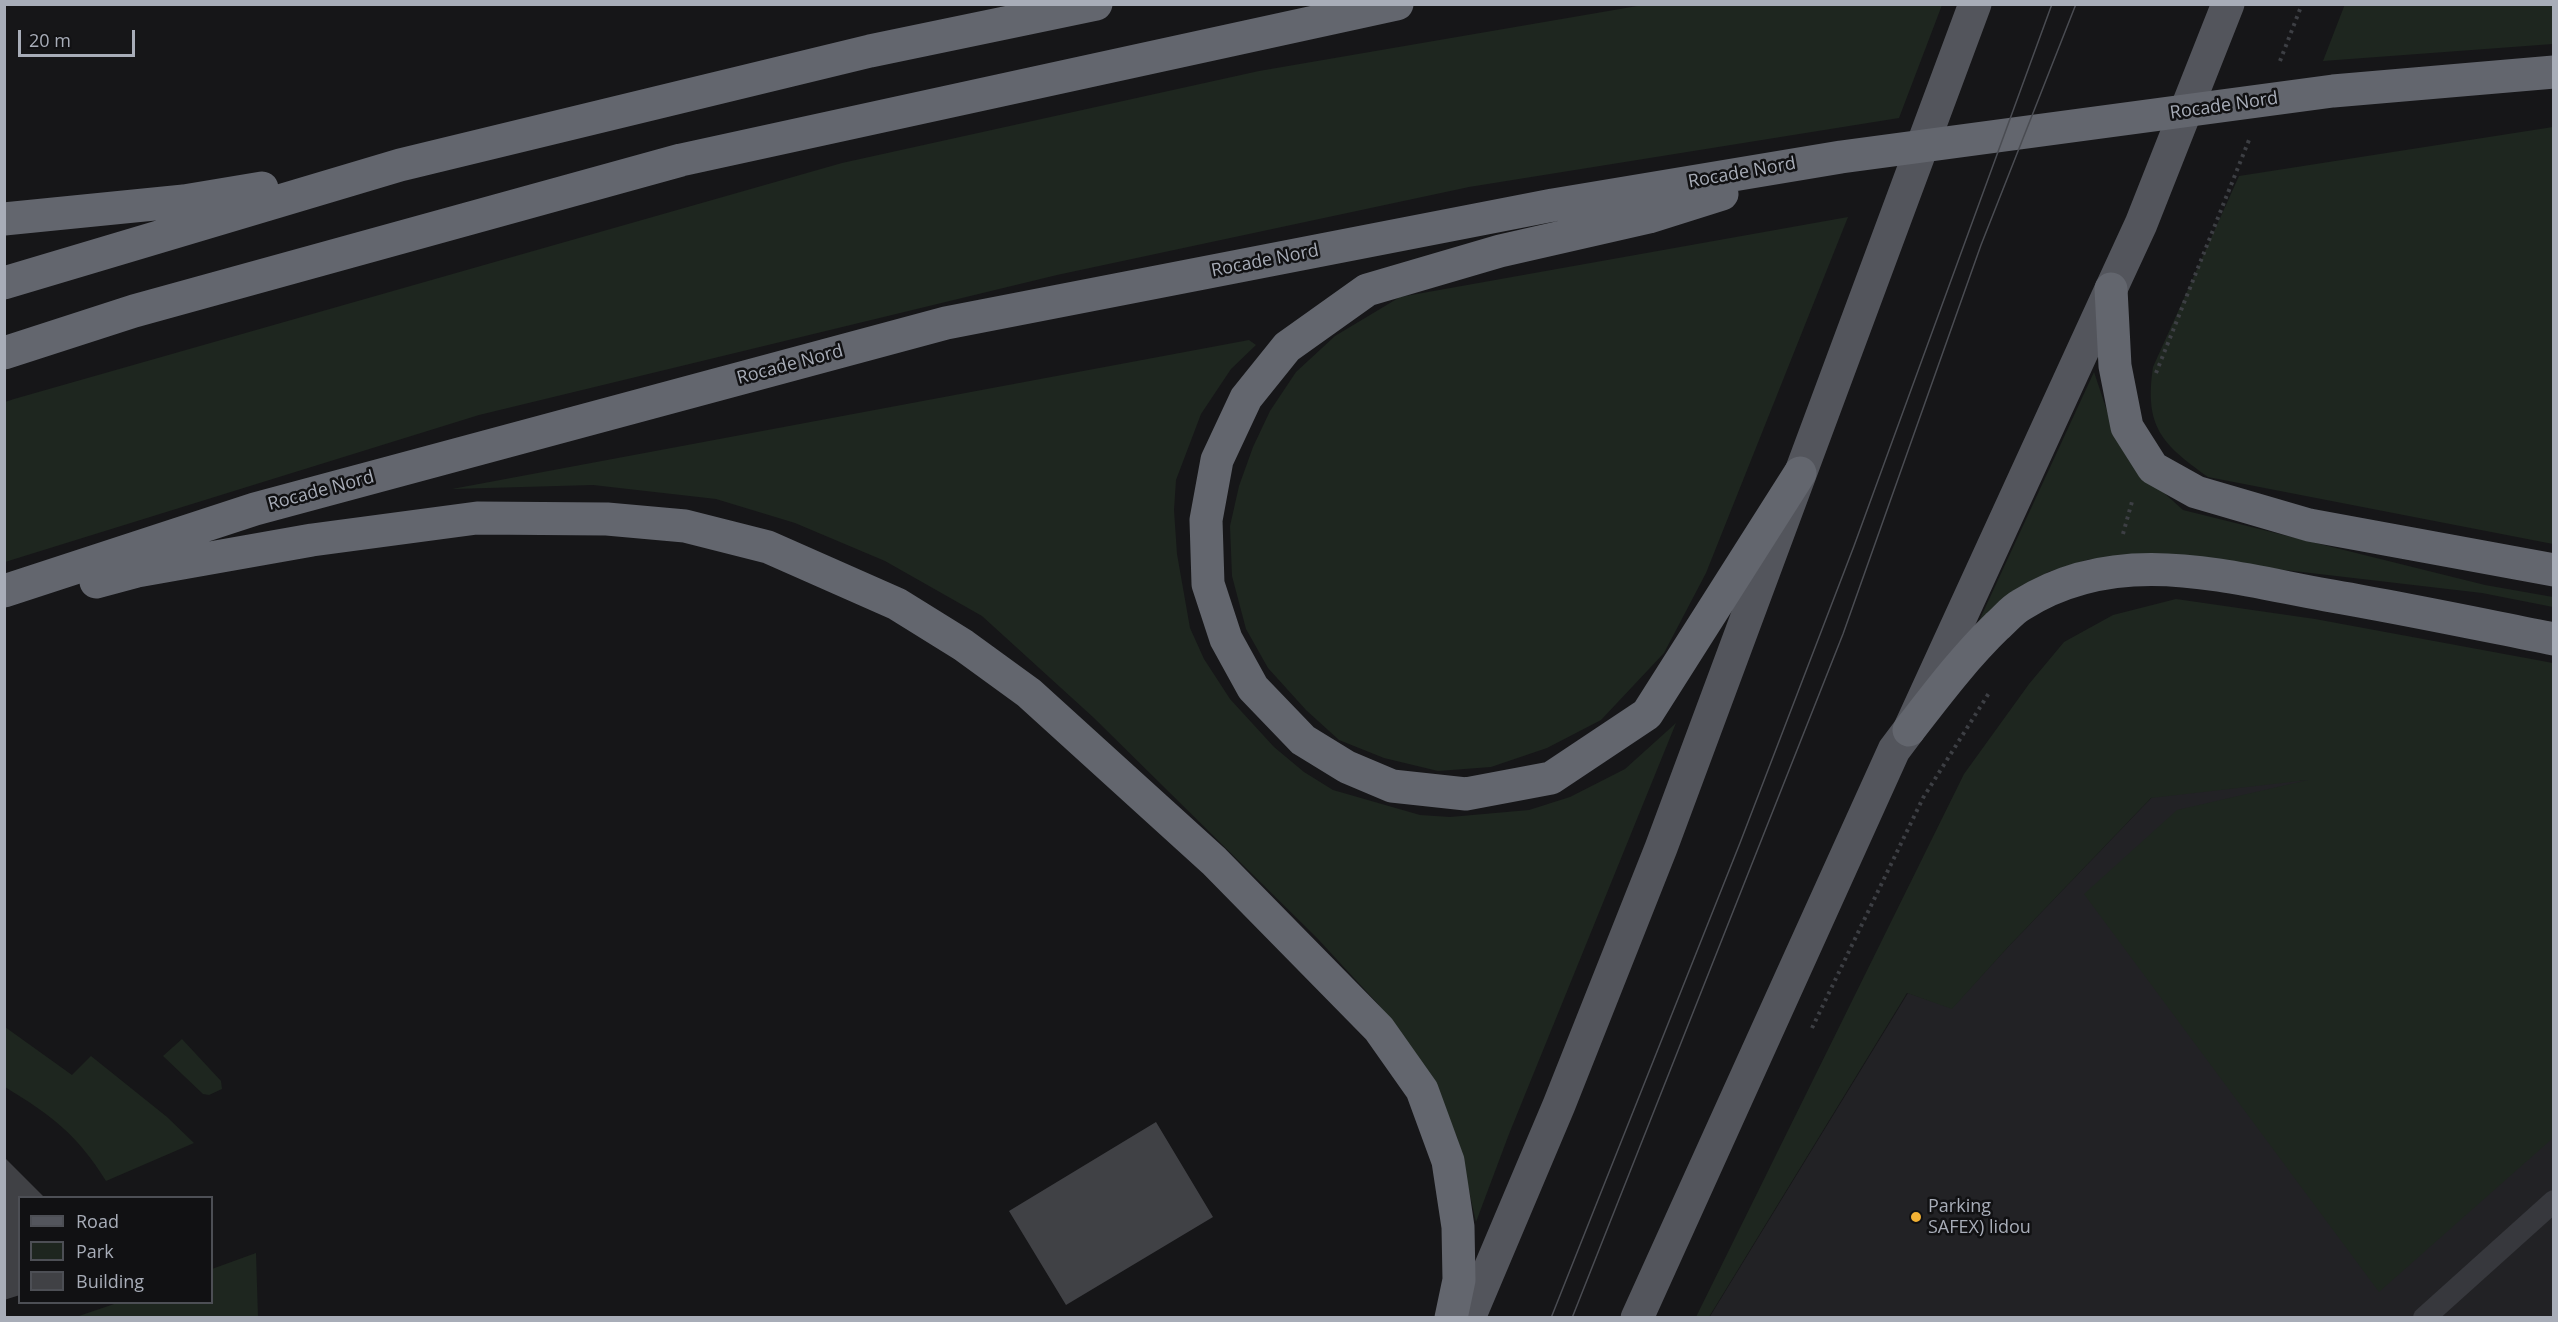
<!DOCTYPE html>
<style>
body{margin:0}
#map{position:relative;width:2558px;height:1322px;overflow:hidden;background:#161618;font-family:"Open Sans",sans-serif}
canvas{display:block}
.frame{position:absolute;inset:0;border:6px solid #a8adb8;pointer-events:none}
.legend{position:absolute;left:18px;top:1196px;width:195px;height:108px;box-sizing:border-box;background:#111113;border:2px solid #4d4f55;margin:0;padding:8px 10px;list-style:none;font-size:18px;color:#a8adb8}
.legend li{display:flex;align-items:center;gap:12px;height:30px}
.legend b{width:30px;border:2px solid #4d4f55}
.scale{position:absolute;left:18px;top:30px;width:117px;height:27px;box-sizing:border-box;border:3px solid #a8adb8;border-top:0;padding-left:8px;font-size:18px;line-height:21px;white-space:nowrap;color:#a8adb8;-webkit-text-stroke:4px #111113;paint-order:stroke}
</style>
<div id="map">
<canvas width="2558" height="1322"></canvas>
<div class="frame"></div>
<ul class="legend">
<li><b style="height:8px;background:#53555c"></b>Road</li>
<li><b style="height:16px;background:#1e261f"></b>Park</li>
<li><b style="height:16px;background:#404145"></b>Building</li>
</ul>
<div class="scale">20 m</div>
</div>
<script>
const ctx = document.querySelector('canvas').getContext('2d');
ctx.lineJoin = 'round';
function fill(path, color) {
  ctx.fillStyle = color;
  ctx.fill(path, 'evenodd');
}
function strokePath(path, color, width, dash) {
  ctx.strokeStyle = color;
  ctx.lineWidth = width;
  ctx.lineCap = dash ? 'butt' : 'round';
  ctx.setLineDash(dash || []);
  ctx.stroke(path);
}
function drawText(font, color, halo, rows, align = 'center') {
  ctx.font = font + ' "Open Sans",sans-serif';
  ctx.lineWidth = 5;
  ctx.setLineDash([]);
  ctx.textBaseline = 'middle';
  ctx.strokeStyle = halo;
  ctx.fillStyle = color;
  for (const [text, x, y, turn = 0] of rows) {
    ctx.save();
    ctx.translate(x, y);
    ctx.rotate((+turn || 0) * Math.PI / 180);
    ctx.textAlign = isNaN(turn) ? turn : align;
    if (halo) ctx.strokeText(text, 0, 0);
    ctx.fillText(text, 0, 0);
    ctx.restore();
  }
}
const built = new Path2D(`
 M2316 779 2553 840V1317L1709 1318 1908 993 1952 1008 2008 947 2156 793Z`);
const green = new Path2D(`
 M1649 4 1942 5 1899 118 1469 187 1057 275 479 415 5 562V402L14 399 842 163 1259 71Z
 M2345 4 2553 5V44L2323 61Z
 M2553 127V544L2208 477C2162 444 2144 427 2153 367L2239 176Z
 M1848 217 1706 573 1664 653 1601 720 1547 748 1491 767 1438 771 1384 758 1339 740 1306 710 1268 668 1246 629 1232 576 1230 526 1239 486 1253 447 1270 411 1296 372 1335 336 1400 297Z
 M1249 340 1256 345 1231 369 1201 414 1176 480 1174 510 1177 554 1190 628 1204 659 1230 699 1274 747 1304 772 1333 790 1420 815 1450 817 1529 810 1570 797 1625 769 1676 723 1509 1134 1476 1222 1457 1137 1417 1055 1378 1004 1317 938 1094 718 982 616 885 561 795 523 716 499 593 485 452 489Z
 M2094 372 2109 417 2152 482 2183 510 2485 585 2553 597V607L2482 593 2216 562 2090 559 2048 572 2010 599 1973 634Z
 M2176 599 2315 619 2553 663V1138L2379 1292 2084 894 2177 810 2308 780 2151 798 2008 947 1952 1009 1907 993 1709 1317H1696L1964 774 2029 684 2064 642 2113 615Z
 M5 1027 72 1075 91 1056 167 1117 194 1143 106 1181C77 1134 51 1115 5 1087Z
 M182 1039 221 1081 222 1089 209 1095 203 1094 163 1056Z
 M256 1253 258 1317H76L117 1303 212 1302V1269Z`);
const building = new Path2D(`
 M1156 1122 1213 1217 1066 1305 1009 1211Z
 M4 1157 45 1198H20V1295L4 1300Z`);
const path = new Path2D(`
 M2280 61 2302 4
 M2156 373 2249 140
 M2123 534 2133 498
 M1812 1028 1923 798 1989 693`);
const lane = new Path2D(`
 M2424 1318 2554 1201`);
const primary = new Path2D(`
 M1469 1318 1559 1105 1661 848 1975 4
 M1637 1318 1894 750 1909 730 2111 289 2141 224 2228 4`);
const highway = new Path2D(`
 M1722 194 1649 217 1500 251 1367 290 1287 347 1246 398 1217 460 1206 520 1208 584 1226 639 1253 688 1303 740 1347 767 1392 786 1466 794 1551 778 1647 714 1800 473
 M4 219 184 201 262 188
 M4 283 400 165 870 51 1096 4
 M2111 289 2115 366 2127 427 2153 468 2196 492 2309 525 2554 570
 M4 353 134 311 681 160 1397 4
 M96 582 137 571 312 540 477 518 607 519 685 526 768 547 897 604 963 645 1029 693 1214 861 1379 1029 1422 1090 1448 1161 1458 1227 1459 1280 1451 1318
 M4 591 255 509 946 323 1553 205 1841 157 2333 91 2554 72
 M1909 730C1937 694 1964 658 1997 626 2005 619 2012 610 2021 605 2117 544 2222 576 2326 595 2402 608 2478 624 2554 639`);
const tram = new Path2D(`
 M1551 1318 1740 843 1854 546 2052 4
 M1572 1318 1843 634 1981 245 2076 4`);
const markers = [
 [1916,1217,6,"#f2b134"]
];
const streetNames = [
 ["Rocade Nord",2224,106,-8],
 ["Rocade Nord",1742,173,-10],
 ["Rocade Nord",1265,261,-11],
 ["Rocade Nord",790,365,-15],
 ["Rocade Nord",321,491,-15]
];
const poiNames = [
 ["Parking",1928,1207],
 ["SAFEX) lidou",1928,1228]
];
fill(built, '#222225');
fill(green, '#1e261f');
fill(building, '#404145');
strokePath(path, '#3d3f44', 4, [3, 4.5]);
strokePath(lane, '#37383d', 22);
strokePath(primary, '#53555c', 33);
strokePath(highway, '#63666e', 33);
strokePath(tram, '#4a4c52', 1.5);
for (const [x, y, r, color] of markers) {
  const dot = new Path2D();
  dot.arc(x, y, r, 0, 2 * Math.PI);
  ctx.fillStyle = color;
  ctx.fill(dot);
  strokePath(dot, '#111113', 2);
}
drawText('18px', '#a8adb8', '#111113', streetNames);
drawText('18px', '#a8adb8', '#111113', poiNames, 'left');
</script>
